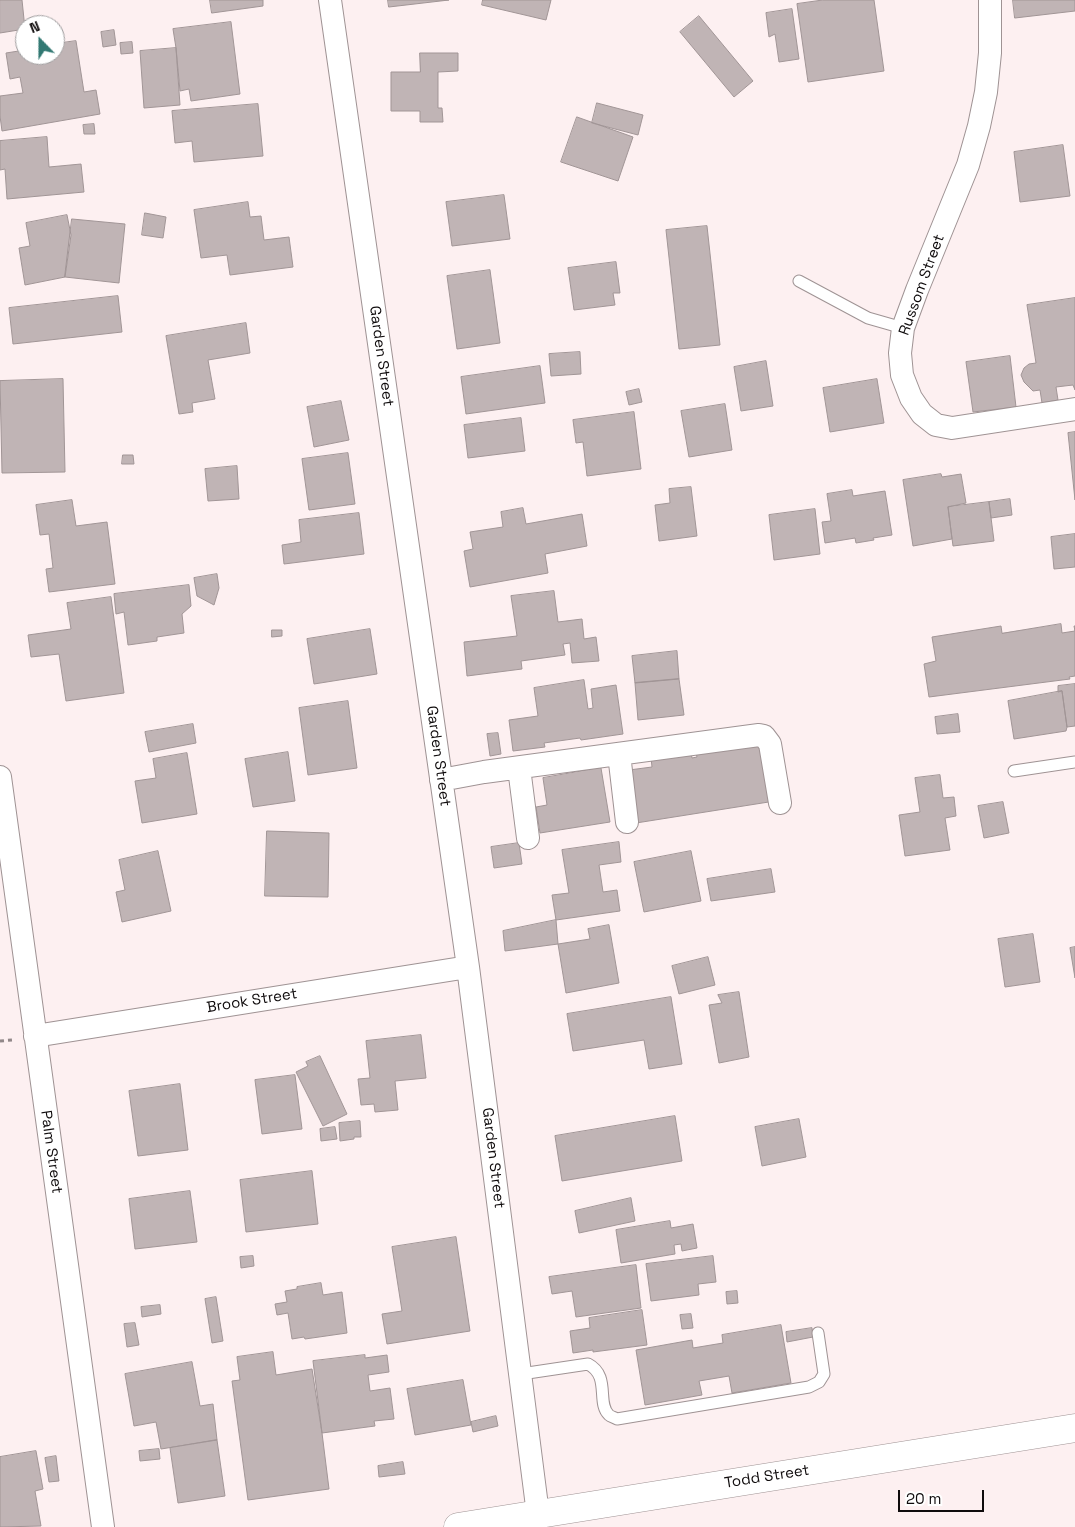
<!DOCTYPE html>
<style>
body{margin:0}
#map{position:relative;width:1075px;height:1527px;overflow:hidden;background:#fdf0f1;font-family:"Space Grotesk",sans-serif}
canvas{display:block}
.north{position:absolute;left:15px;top:15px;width:50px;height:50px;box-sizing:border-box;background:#fff;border:1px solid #9f9d9e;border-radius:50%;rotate:338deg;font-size:14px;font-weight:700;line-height:20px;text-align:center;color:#0f0b0c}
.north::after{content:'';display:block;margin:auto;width:18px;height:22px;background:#317872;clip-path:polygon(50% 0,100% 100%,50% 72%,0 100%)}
.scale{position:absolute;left:898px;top:1490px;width:86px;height:22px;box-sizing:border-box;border:2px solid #0f0b0c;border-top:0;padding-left:6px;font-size:15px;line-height:18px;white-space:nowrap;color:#0f0b0c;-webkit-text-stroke:4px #fff;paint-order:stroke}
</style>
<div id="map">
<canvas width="1075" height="1527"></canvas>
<div class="north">N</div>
<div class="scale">20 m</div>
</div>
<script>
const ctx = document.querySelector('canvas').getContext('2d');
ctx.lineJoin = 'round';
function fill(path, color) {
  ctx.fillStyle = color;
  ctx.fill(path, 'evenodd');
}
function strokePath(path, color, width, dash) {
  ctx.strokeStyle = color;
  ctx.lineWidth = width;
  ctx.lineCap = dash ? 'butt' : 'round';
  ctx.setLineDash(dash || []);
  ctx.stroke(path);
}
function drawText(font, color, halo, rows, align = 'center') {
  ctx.font = font + ' "Space Grotesk",sans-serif';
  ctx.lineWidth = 4.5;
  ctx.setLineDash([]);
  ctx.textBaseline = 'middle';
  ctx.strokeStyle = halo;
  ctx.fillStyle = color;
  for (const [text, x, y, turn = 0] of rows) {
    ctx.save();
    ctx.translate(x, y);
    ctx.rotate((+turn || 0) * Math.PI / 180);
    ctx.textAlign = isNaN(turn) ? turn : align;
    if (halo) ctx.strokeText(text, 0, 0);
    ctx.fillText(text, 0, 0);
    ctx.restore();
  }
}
const building = new Path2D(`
 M0 0H22L25 29 0 33Z
 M210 0H263V6L212 13Z
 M388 0H449L389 7Z
 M483 0H551L546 20 482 5Z
 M823 0H874L884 71 808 82 797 4Z
 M1013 0H1075V11L1015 18Z
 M792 9 799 59 779 62 775 34 769 37 766 13Z
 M699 16 753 81 734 97 680 32Z
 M231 22 240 94 191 101 189 89 180 91 176 48 173 29Z
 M114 30 116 45 103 47 101 32Z
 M76 41 84 92 96 90 100 114 2 131 0 116V96L23 93 20 77 10 79 6 53 25 50V55H55V44Z
 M132 42 133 53 121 54 120 43Z
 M176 48 180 105 144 108 140 51Z
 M420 53H458V71L438 72V108H442L443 122H420V111H391V72H420Z
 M597 103 643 115 638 135 592 123Z
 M258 104 263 156 194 162 192 141 175 143 172 111Z
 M577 117 633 137 618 181 561 162Z
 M94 124 95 134H84L83 125Z
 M47 137 49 167 81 164 84 192 7 199 5 169 0 170V141Z
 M1063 145 1070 196 1020 202 1014 152Z
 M504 195 510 239 452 246 446 202Z
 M248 202 250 217 261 216 264 240 289 237 293 267 230 275 227 255 201 258 194 210Z
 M145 213 166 217 163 238 142 235Z
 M67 215 71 235 65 277 25 285 19 248 30 246 26 223Z
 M72 219 125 224 119 283 65 277Z
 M707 226 720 345 679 349 666 230Z
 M616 262 620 293H613L615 305 574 310 568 268Z
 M490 270 500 343 457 349 447 276Z
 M118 296 122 332 13 344 9 308Z
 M1075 298V390L1073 385 1056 387 1058 400 1042 403 1040 390 1033 391 1024 382 1021 375 1024 368 1029 364 1036 363 1027 305Z
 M246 323 250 353 208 360 215 399 192 403 193 412 179 414 166 336Z
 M580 352 581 374 551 376 549 354Z
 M1010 356 1016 407 973 412 966 362Z
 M766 361 773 406 741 411 734 367Z
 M540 366 545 403 466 414 461 377Z
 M63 379 65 472 2 473 0 381Z
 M877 379 884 423 830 432 823 388Z
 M639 389 642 402 629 405 626 392Z
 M341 401 349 440 314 447 307 407Z
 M725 404 732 450 689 457 681 411Z
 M634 412 641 469 587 476 583 442 576 443 573 420Z
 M521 418 525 451 468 458 464 425Z
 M1075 432V500L1068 433Z
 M348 453 355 504 309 510 302 459Z
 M123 455H133L134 464H122Z
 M237 466 239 499 208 501 205 469Z
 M941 474 942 477 961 474 966 503 948 507 952 539 913 546 903 480Z
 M691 487 697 536 659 541 655 505 670 503 669 489Z
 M852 490 853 496 885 491 892 535 873 538 874 540 856 543 855 538 825 543 822 522 831 521 827 494Z
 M1010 499 1012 515 991 518 989 502Z
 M72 500 76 526 107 522 115 584 49 592 46 569 53 568 49 534 40 535 36 505Z
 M989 502 994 541 953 546 948 507Z
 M523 508 526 524 582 514 587 546 545 554 548 573 470 587 464 551 473 549 470 532 503 527 501 512Z
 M815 509 820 554 774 560 769 515Z
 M359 513 364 554 284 564 282 545 301 542 299 520Z
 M1075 534V567L1054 569 1051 537Z
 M217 574 219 588 214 605 197 596 194 578Z
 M189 585 191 606 182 614 184 633 157 637V641L128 645 124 612 116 614 114 594Z
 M554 591 558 622 582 619 584 639 596 637 599 661 572 663 570 643 563 644 565 655 521 661 522 669 467 676 464 642 517 636 511 596Z
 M111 597 124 693 66 701 59 654 31 657 28 635 71 629 67 603Z
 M1061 624 1062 633 1075 631 1074 626H1075V676L1069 677 1070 679 929 697 924 664 936 661 932 637 1001 626 1002 633Z
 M370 629 377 674 314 684 307 639Z
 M272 630H282V636L272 637Z
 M677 651 679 679 635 683 632 656Z
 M679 679 684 715 638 720 635 683Z
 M584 680 588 709 593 708 591 689 616 685 623 734 581 740 580 738 544 743 545 747 513 751 509 720 538 716 534 688Z
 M1075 684V726L1067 727 1062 691 1058 692V686Z
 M1062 691 1067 727 1066 731 1014 739 1008 701Z
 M348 701 357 768 308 775 299 708Z
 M958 714 960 732 937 734 935 717Z
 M193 724 196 743 149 752 145 732Z
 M498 733 501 754 490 756 487 734Z
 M765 744 775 801 636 823 629 770 652 767 651 758 691 753 692 758 697 757 695 748Z
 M288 752 295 801 253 807 245 759Z
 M187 753 197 814 142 823 135 781 156 778 153 759Z
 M601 768 610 822 540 833 536 807 547 805 543 778Z
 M940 775 943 798 954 797 956 816 945 818 950 850 905 856 899 815 920 812 915 778Z
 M1003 802 1009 833 984 838 978 806Z
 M267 831 329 833 328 897 265 896Z
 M619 842 621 862 599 865 603 892 617 890 620 911 556 920 552 895 569 893 562 850Z
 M519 843 522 864 494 868 491 847Z
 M158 851 171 911 122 922 116 892 125 890 119 860Z
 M691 851 701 901 644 912 634 862Z
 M771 869 775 892 711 901 707 879Z
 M556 920 558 944 505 951 503 931Z
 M609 925 619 983 566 993 558 944 590 939 588 929Z
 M1033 934 1040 982 1005 987 998 939Z
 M1075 947V978L1070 948Z
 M708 957 715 985 679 994 672 966Z
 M739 992 749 1057 719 1063 709 1005 722 1003 718 995Z
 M671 997 682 1064 649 1069 644 1040 573 1051 567 1014Z
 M421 1035 426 1078 395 1081 398 1110 375 1112 374 1104 361 1105 358 1079 370 1078 366 1041Z
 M320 1056 347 1114 323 1126 296 1072 308 1066 306 1062Z
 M295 1075 302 1129 262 1134 255 1080Z
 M180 1084 188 1150 138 1156 129 1091Z
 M675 1116 682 1161 562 1181 555 1136Z
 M799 1119 806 1157 762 1166 755 1127Z
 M360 1121 361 1137H354V1139L340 1141 339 1123Z
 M335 1127 337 1139 321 1141 320 1129Z
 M312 1171 318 1224 246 1232 240 1180Z
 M190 1191 197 1242 135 1249 129 1199Z
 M631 1198 635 1221 579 1233 575 1211Z
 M670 1221 671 1228 693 1224 697 1248 682 1251 681 1244 674 1245 675 1254 621 1263 616 1230Z
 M456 1237 470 1331 387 1344 382 1314 402 1311 392 1247Z
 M253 1256 254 1266 241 1268 240 1257Z
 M713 1256 716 1282 698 1284 699 1295 651 1301 646 1264Z
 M636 1265 641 1308 576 1317 572 1291 552 1294 549 1277Z
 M321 1283 323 1295 342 1292 347 1333 305 1339 304 1337 292 1339 288 1313 277 1315 275 1304 287 1302 285 1291 297 1289V1287Z
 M737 1291 738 1303 727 1304 726 1292Z
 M216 1297 223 1341 212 1343 205 1299Z
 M160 1305 161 1314 142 1317 141 1307Z
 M642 1310 647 1345 593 1352V1350L573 1353 570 1331 590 1328 589 1318Z
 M691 1314 693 1328 682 1329 680 1315Z
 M135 1323 139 1345 127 1347 124 1324Z
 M781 1325 791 1383 732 1393 729 1376 699 1381 702 1395 645 1405 636 1350 692 1340 693 1348 723 1343 722 1335Z
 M812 1328 813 1337 787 1342 786 1332Z
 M273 1352 276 1375 312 1369 322 1433 329 1489 248 1500 232 1381 240 1380 237 1357Z
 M365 1355V1358L387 1355 389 1372 368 1375 370 1391 390 1388 394 1419 374 1421 375 1426 322 1433 313 1361Z
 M192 1362 200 1406 213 1404 217 1440 161 1449 156 1422 134 1426 125 1374Z
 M463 1380 471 1425 415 1435 407 1389Z
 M496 1416 498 1426 473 1432 471 1422Z
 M217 1440 225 1496 178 1503 170 1448Z
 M159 1449 160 1459 140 1461 139 1451Z
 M36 1451 43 1489 35 1491 41 1526 0 1527V1457Z
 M56 1456 59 1481 49 1482 45 1458Z
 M403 1462 405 1474 379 1477 378 1466Z`);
const path = new Path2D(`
 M0 1041 12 1040`);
const lane = new Path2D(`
 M799 281 868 318 903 328
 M1014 771 1075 762
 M521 1374 588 1364C611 1376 596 1403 609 1415 611 1417 614 1417 617 1419L809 1387 819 1382 824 1374 818 1333`);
const street = new Path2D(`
 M330 0 468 967 538 1514
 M990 0V53L986 92 979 126 968 165 917 290 903 328 900 353 902 375 911 398 922 414 936 425 952 428 1075 409
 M619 754 627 822
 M519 768 528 838
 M0 777 103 1527
 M441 780 484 772 759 735 764 736 770 744 780 803
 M35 1036 468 967`);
const secondary = new Path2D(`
 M458 1527 1075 1428`);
const streetNames = [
 ["Russom Street",922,285,-70],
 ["Garden Street",381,356,82],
 ["Garden Street",438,756,82],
 ["Brook Street",252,1001,-9],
 ["Palm Street",51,1152,82],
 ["Garden Street",493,1158,83],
 ["Todd Street",767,1477,-9]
];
fill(building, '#c0b4b5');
strokePath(building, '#a19596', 1);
strokePath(lane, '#9f9394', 13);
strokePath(street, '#9f9394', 24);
strokePath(secondary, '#9f9394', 29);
strokePath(path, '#918889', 3, [4, 4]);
strokePath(lane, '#fff', 11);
strokePath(street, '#fff', 22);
strokePath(secondary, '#fff', 28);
drawText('15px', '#0f0b0c', '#fff', streetNames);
</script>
